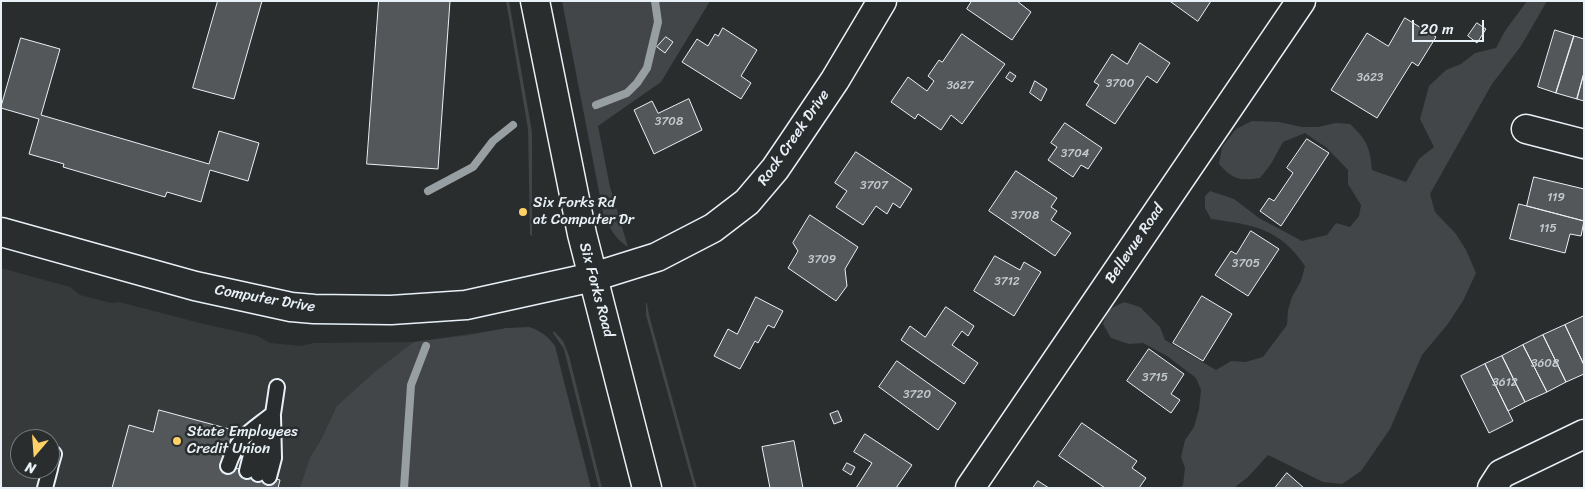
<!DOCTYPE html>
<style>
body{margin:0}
#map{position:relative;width:1585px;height:489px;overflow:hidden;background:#2a2d2e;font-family:Sriracha,sans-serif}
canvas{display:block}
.frame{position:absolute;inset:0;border:2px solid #e8f1f8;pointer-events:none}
.north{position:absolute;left:10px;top:429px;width:50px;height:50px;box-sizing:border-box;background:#2a2d2e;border:1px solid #767b7f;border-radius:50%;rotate:198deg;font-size:14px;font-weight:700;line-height:20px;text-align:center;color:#e8f1f8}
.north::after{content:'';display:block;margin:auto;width:18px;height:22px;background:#ffd166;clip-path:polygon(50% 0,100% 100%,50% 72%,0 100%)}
.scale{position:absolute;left:1412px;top:20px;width:72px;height:22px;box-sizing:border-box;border:2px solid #e8f1f8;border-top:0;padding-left:6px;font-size:15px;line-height:18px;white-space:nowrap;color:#e8f1f8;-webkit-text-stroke:4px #2a2d2e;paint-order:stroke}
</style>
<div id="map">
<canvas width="1585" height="489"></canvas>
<div class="frame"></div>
<div class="north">N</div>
<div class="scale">20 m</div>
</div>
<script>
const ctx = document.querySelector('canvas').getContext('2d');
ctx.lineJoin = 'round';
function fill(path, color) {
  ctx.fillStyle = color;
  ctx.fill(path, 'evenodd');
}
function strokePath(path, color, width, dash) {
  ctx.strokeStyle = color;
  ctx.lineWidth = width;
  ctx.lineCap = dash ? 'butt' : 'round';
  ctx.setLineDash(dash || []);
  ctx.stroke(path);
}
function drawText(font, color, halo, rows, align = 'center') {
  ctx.font = font + ' Sriracha,sans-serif';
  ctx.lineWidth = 5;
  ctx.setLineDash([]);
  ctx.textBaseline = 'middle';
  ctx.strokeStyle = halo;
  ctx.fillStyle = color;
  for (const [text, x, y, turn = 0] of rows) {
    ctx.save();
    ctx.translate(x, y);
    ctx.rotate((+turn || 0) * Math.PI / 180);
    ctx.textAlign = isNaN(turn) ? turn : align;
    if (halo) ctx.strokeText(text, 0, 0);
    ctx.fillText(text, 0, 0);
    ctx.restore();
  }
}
const built = new Path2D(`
 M1 268 70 287 80 295 111 303 119 302 204 324 258 336 270 343 301 346 313 343 414 342 496 330 591 488H1ZM20 439H50V469H20Z`);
const green = new Path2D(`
 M506 1H509L532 132V236L530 235 528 129Z
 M562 1H710L661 82 598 126 610 187 628 247C614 238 609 227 603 212Z
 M1527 1H1547L1521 46 1492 84 1430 194 1435 212 1456 234 1466 250 1476 273 1463 301 1447 325 1422 355 1390 429 1361 471 1342 484 1323 482 1268 455 1248 477 1234 488H1180L1183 485 1185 468 1181 457 1185 440 1194 427 1199 409 1201 390 1196 378 1167 356 1143 343 1129 344 1111 338 1103 324 1108 310 1124 302 1140 307 1160 327 1165 340 1216 370 1231 361 1245 362 1263 357 1287 325 1288 310 1292 297 1301 281 1305 266C1279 228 1254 225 1211 219L1205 208V196L1210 191 1234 199 1259 218 1302 241 1327 235 1336 223 1350 227 1359 216 1361 205 1348 184V170L1327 148 1305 133 1283 142 1271 164 1260 178C1240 181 1233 180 1219 164L1222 147 1236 129 1252 121 1279 122 1302 127H1318L1336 123 1350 124C1367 140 1370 147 1372 170L1406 182 1419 159 1434 147 1420 119 1429 86 1446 70 1461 64 1475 53 1496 48 1505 31Z
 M646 303H647L649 315 697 488H694L646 315Z
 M529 327C541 331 548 336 555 346L591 488H300L310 458 322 438 337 406 377 370 414 342 470 335 506 328Z
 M554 331 563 341 569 356 602 488H599L564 349 553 333Z`);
const stream = new Path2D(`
 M596 105 627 93 637 83 647 68 658 22 655 1
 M428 191 473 167 493 141 513 125
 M404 488 411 385 426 346`);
const building = new Path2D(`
 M218 1H262L234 99 193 88Z
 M379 1H450L438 169 367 164Z
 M972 1H1017L1031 12 1012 40 967 9Z
 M1170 1H1211L1198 21Z
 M1405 18 1436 37 1418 66 1412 62 1377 118 1331 90 1367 33 1388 46Z
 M1477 23 1486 29 1477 43 1468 36Z
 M723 28 757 50 741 76 751 83 741 99 682 62 697 39 708 46 715 34 718 36Z
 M1555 30 1574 36 1556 93 1538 87Z
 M962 34 1005 64 962 124 951 115 941 130 918 114 915 119 891 102 908 77 927 91 934 81 928 76 939 60 942 62Z
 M1574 36 1584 39V73L1577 99 1556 93Z
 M666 37 673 42 665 53 657 47Z
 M21 38 60 49 41 115 209 164 219 131 259 143 248 181 210 170 201 202 167 192 165 197 63 167 64 164 29 154 39 119 1 108Z
 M1140 43 1170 63 1157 83 1147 76 1115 124 1086 105 1099 85 1094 82 1112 54 1127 64Z
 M1010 72 1016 76 1012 82 1006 78Z
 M1584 73V101L1577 99Z
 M1035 81 1047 89 1041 101 1030 93Z
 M689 99 702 130 654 154 634 110 652 101 658 113Z
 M1065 123 1102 148 1088 169 1081 165 1073 177 1048 160 1057 147 1051 143Z
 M1307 139 1329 153 1281 226 1260 211 1269 198 1274 201 1293 173 1287 168Z
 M856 152 912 189 900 208 893 203 887 214 876 206 863 225 836 207 847 191 835 183Z
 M1016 171 1057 198 1051 207 1057 211 1051 220 1071 233 1055 256 989 211Z
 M1534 177 1584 189V221L1527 206Z
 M1519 204 1584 221 1581 236 1570 234 1565 253 1510 239Z
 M810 215 858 247 845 269 847 286 836 301 788 268 798 251 793 243Z
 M1251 231 1279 249 1248 296 1215 275 1231 251 1236 254Z
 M995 256 1020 270 1024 262 1041 272 1014 316 974 291Z
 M1202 296 1232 314 1203 361 1173 343Z
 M756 297 783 311 774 328 768 325 758 343 755 341 740 369 714 356 728 329 737 334Z
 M946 307 974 326 968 336 962 331 952 345 978 363 964 384 901 340 910 326 925 337Z
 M1584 316V365L1565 325Z
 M1565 325 1584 365V374L1566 382 1543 335Z
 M1543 335 1566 382 1547 392 1523 345Z
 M1523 345 1547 392 1525 402 1502 356Z
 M1149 349 1184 374 1171 394 1180 400 1171 413 1127 381Z
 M1502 356 1525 402 1508 411 1485 364Z
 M897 361 956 403 938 430 879 387Z
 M1485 364 1513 421 1489 433 1461 376Z
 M159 410 233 430 224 465 280 480 278 488H112L129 425 153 432Z
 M838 411 842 421 834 424 830 414Z
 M1082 423 1137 461 1132 468 1146 478 1139 488H1105L1059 456Z
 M865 434 912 465 896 488H856L872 463 854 452Z
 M794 441 803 488H770L762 447Z
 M847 463 855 467 851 475 843 470Z
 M1287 473 1304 488H1275Z
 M1038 481 1049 488H1033Z`);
const service = new Path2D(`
 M228 466C238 437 247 434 270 416
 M50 468 54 454
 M247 471 250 459 273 414 277 387
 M258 474 270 437
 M269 477 274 458 273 416
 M45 488 50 469`);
const minor = new Path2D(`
 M1526 129 1584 144
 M593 277 657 257 713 228 747 202 775 169 792 144 835 80 882 1
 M970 488 1301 1
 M1492 488 1501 474 1584 434`);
const tertiary = new Path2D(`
 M1 232 195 286 291 307 314 309 391 310 466 305 593 277`);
const primary = new Path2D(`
 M535 1 582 234 647 488`);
const markers = [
 [523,212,5,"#ffd166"],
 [177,441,5,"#ffd166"]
];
const numberNames = [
 ["3623",1370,78],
 ["3700",1120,84],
 ["3627",960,86],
 ["3708",669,122],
 ["3704",1075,154],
 ["3707",874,186],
 ["119",1556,198],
 ["3708",1025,216],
 ["115",1548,229],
 ["3709",822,260],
 ["3705",1246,264],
 ["3712",1007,282],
 ["3608",1545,364],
 ["3715",1155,378],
 ["3612",1505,383],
 ["3720",917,395]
];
const streetNames = [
 ["Rock Creek Drive",794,138,-55],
 ["Bellevue Road",1135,244,-56],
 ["Six Forks Road",596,290,75],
 ["Computer Drive",265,299,10]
];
const poiNames = [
 ["Six Forks Rd",533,203],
 ["at Computer Dr",533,220],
 ["State Employees",187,432],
 ["Credit Union",187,449]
];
fill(built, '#363a3b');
fill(green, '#424648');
strokePath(stream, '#989fa3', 8);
fill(building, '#535759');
strokePath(building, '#e8f1f8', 1);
strokePath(service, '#e8f1f8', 18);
strokePath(minor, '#e8f1f8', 31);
strokePath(tertiary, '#e8f1f8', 31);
strokePath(primary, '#e8f1f8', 31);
strokePath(service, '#2a2d2e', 14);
strokePath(minor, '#2a2d2e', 28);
strokePath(tertiary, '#2a2d2e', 28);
strokePath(primary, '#2a2d2e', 28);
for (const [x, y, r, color] of markers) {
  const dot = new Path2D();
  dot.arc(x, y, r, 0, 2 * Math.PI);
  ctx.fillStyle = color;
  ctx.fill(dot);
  strokePath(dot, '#2a2d2e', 2);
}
drawText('12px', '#c3cad0', null, numberNames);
drawText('15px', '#e8f1f8', '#2a2d2e', streetNames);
drawText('15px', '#e8f1f8', '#2a2d2e', poiNames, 'left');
</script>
